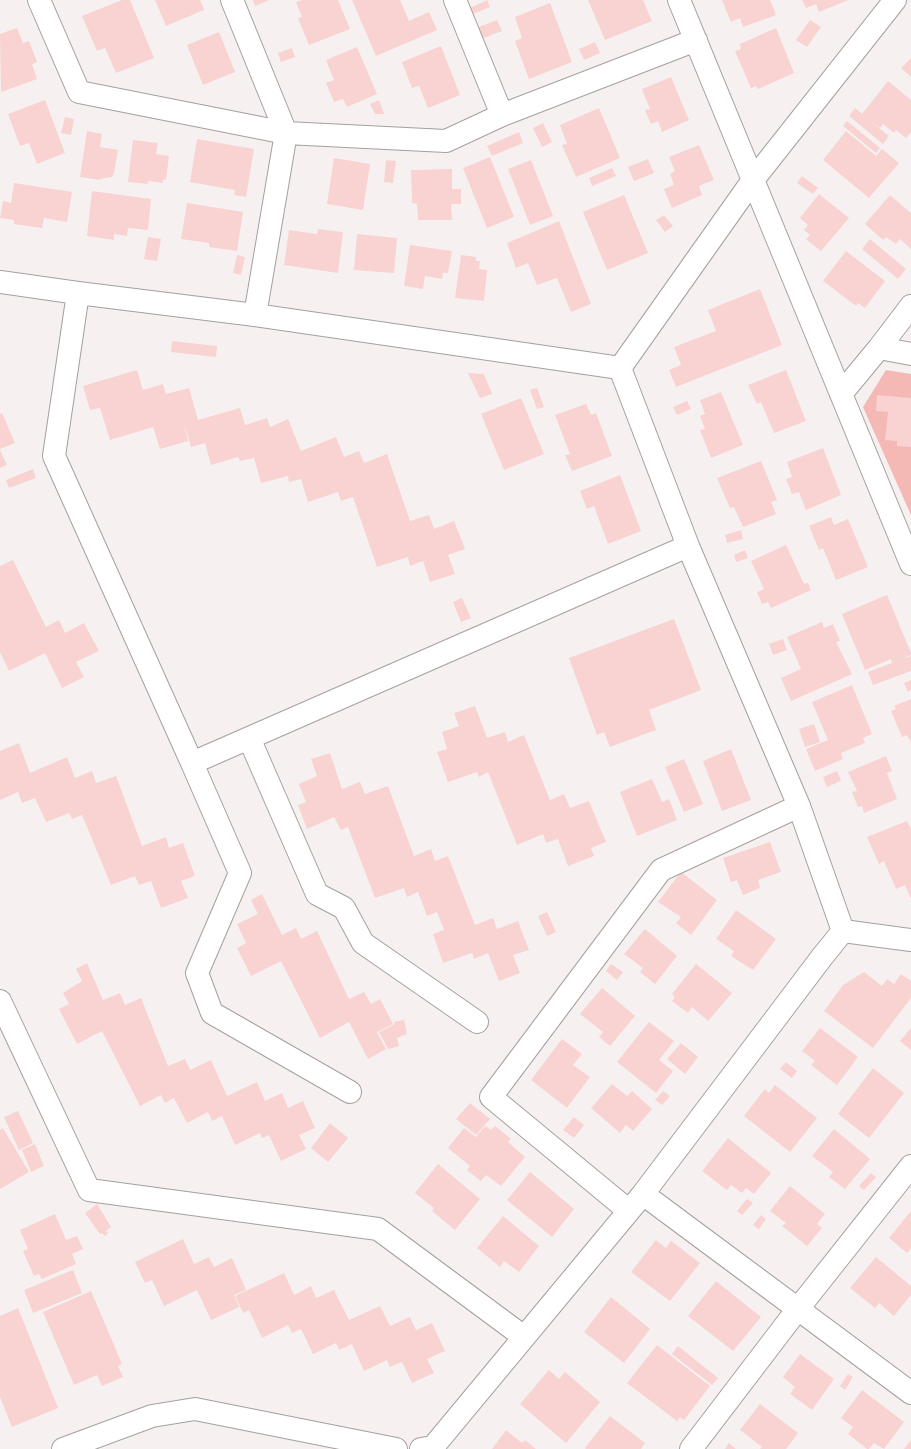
<!DOCTYPE html>
<style>
body{margin:0}
canvas{display:block;background:#f6f1f0}
</style>
<canvas width="911" height="1449"></canvas>
<script>
const ctx = document.querySelector('canvas').getContext('2d');
ctx.lineJoin = 'round';
function fill(path, color) {
  ctx.fillStyle = color;
  ctx.fill(path, 'evenodd');
}
function strokePath(path, color, width, dash) {
  ctx.strokeStyle = color;
  ctx.lineWidth = width;
  ctx.lineCap = dash ? 'butt' : 'round';
  ctx.setLineDash(dash || []);
  ctx.stroke(path);
}
const green = new Path2D(`
 M886 370 911 374V515L863 407Z`);
const building = new Path2D(`
 M122 0H130L154 58 116 73 105 48 97 51 82 16Z
 M155 0H200L204 10 166 26Z
 M253 0H269L255 6Z
 M302 0H338L350 29 309 45 298 18 302 17 296 2Z
 M352 0H400L409 21 429 12 437 30 376 56Z
 M487 0 490 7 470 15 468 9Z
 M588 0H643L652 21 605 40Z
 M722 0H770L776 15 743 27 740 18 731 22Z
 M802 0H848L819 12 816 4 806 8Z
 M550 3 572 62 529 79 515 41 522 38 515 17Z
 M497 20 502 31 481 39 476 28Z
 M810 20 821 27 807 47 796 40Z
 M17 28 23 43 29 41 37 62 32 64 37 79 1 92 0 34Z
 M776 28 794 73 758 89 756 86 751 88 735 51 741 49 740 44Z
 M219 32 235 72 203 85 187 45Z
 M595 42 600 53 584 60 579 49Z
 M441 46 460 95 428 108 419 86 412 88 402 62Z
 M357 47 377 94 347 107 343 99 334 102 326 83 334 80 326 60Z
 M292 48 295 57 281 62 278 53Z
 M911 58V77L901 68Z
 M671 77 689 120 662 132 658 121 651 124 645 110 650 109 642 89Z
 M888 81 911 100V132L906 138 896 130 894 133 883 124 880 128 862 114Z
 M45 100 65 153 37 164 29 143 20 146 8 114Z
 M379 100 384 114H375L370 104Z
 M599 108 620 158 576 177 562 145 567 144 560 125Z
 M855 108 889 136 883 144 849 116Z
 M65 117 74 119 71 135 61 133Z
 M847 121 880 148 876 153 843 126Z
 M543 123 552 142 542 147 533 128Z
 M87 131 102 134 100 147 118 150 114 173 112 177 100 179V180L80 177Z
 M846 131 876 156 882 149 899 163 869 198 823 160Z
 M519 132 523 143 492 156 487 146Z
 M197 139 254 149 246 197 234 195 235 190 190 182Z
 M133 140 158 143 156 154 169 156 166 180 163 179V183L148 181V184L128 182Z
 M699 145 714 180 699 186 702 195 672 208 664 189 674 185 670 174 675 171 669 157Z
 M490 157 514 217 487 228 463 168Z
 M334 158 370 164 363 210 327 204Z
 M648 159 654 173 634 181 628 167Z
 M386 160 396 161 393 183 384 182Z
 M531 160 553 216 530 225 508 169Z
 M612 168 616 176 592 186 589 178Z
 M452 169V189H461V204H451L452 220H418L417 204 412 203 411 170Z
 M802 176 818 188 813 194 797 183Z
 M14 183 72 192 67 222 44 218 42 228 14 224V220L0 218 3 201 11 203Z
 M92 191 151 199 148 230 128 228 127 236 114 234V240L87 236Z
 M819 194 849 218 821 251 806 239 810 235 804 230 808 225 800 218Z
 M624 195 648 253 607 270 583 212Z
 M890 195 911 213V249L900 239 896 244 886 237 883 240 865 224Z
 M187 203 243 212 237 251 209 247V243L181 239Z
 M664 215 673 226 665 232 656 220Z
 M559 221 591 304 571 312 557 278 537 285 528 263 516 268 507 243Z
 M318 229 343 232 338 273 284 265 289 230 317 234Z
 M357 234 397 238 394 273 354 270Z
 M148 237 161 239 157 261 144 259Z
 M870 239 906 269 898 279 862 249Z
 M410 245 452 251 448 273H443L442 279 425 276 423 289 404 286Z
 M846 251 885 281 865 308 858 303 856 306 823 281Z
 M237 255 245 257 241 275 233 273Z
 M461 255 476 257V261H480L479 269 487 270 484 301 455 298Z
 M760 289 782 345 676 387 669 370 681 365 674 347 716 331 708 310Z
 M172 341 217 346 216 357 171 352Z
 M137 370 143 390 163 384 166 394 189 388 198 420 240 408 245 425 267 418 270 427 288 419 301 451 336 437 344 457 359 451 364 463 387 454 410 521 429 515 434 529 454 521 465 549 448 555 455 574 430 582 423 561 410 566 408 557 377 567 353 497 341 501 338 492 308 502 301 479 289 482 288 476 261 483 254 458 240 461 238 457 211 465 205 443 191 447 184 423 188 441 160 449 153 427 110 440 100 408 90 410 83 386Z
 M786 370 806 421 774 433 761 402 757 404 748 385Z
 M468 373 484 374 492 394 480 398Z
 M537 388 544 407 537 409 530 390Z
 M721 392 743 445 711 458 700 430 705 429 700 416 705 414 700 400Z
 M877 395 911 398V447L897 446V441L885 440 888 412 876 411Z
 M521 398 544 454 504 470 481 414Z
 M687 401 691 409 677 415 673 407Z
 M586 404 591 415 596 413 612 456 572 471 565 455 570 454 555 415Z
 M2 413 15 443 0 449V414Z
 M823 448 841 495 806 510 799 492 792 494 786 479 792 477 787 462Z
 M0 450 7 465 0 468Z
 M761 461 777 500 771 502 776 514 743 527 734 507 730 508 717 478Z
 M33 469 36 478 9 488 6 480Z
 M620 475 641 531 608 544 594 506 587 509 580 491Z
 M831 517 834 525 848 519 868 567 836 580 823 548 819 550 809 526Z
 M741 530 743 539 727 543 725 535Z
 M786 545 804 584 808 583 811 590 771 608 768 602 762 604 757 592 764 589 751 561Z
 M745 550 748 558 736 562 734 555Z
 M13 560 46 627 59 620 65 633 84 623 99 651 76 662 84 677 62 688 45 653 9 671 0 652V566Z
 M887 595 911 653V655L899 660 911 656V671L873 685 868 672 892 663 891 659 865 670 842 614Z
 M462 598 471 618 461 622 453 602Z
 M674 619 701 690 649 710 656 730 610 747 604 732 597 735 569 658Z
 M822 622 824 628 833 624 840 641 836 642 852 674 791 701 781 678 801 669 787 637Z
 M783 639 787 650 773 655 769 644Z
 M911 680V690L908 692 904 683Z
 M852 685 872 734 863 738 865 743 841 753 843 759 815 771 806 749 828 740 812 702Z
 M911 699V743L907 735 902 737 891 711 896 709 894 706Z
 M475 706 487 738 505 732 508 742 524 735 550 800 564 794 570 808 589 801 606 842 591 848 594 856 568 866 558 839 546 843 543 834 517 845 488 772 479 777 477 772 448 782 437 752 447 749 442 732 459 726 454 713Z
 M814 724 820 742 805 747 799 729Z
 M19 743 30 773 67 757 75 778 92 771 96 783 116 776 142 846 166 837 169 848 183 843 195 876 181 881 188 898 161 908 151 881 139 885 135 876 111 885 82 815 72 819 69 813 46 822 35 798 22 803 18 792 0 800V751Z
 M731 749 751 800 722 811 703 761Z
 M330 753 342 789 360 782 365 794 388 786 414 856 431 849 435 861 448 856 475 925 493 918 497 929 518 921 529 950 513 955 520 973 499 981 488 953 474 959 472 953 443 963 433 934 444 930 437 912 427 916 418 892 407 897 404 888 375 898 348 827 341 830 334 817 307 829 298 805 306 802 299 784 317 776 311 759Z
 M886 756 892 771 887 773 897 799 864 813 862 806 858 807 852 792 857 791 848 772Z
 M684 759 703 804 684 812 665 767Z
 M837 771 841 781 827 787 823 777Z
 M652 779 662 802 669 799 677 820 637 836 620 792Z
 M907 821 911 829V899L905 885 896 889 884 861 879 864 867 837Z
 M770 842 781 872 758 880 760 888 743 895 737 880 731 882 723 858Z
 M681 872 717 900 691 935 676 923 681 917 658 902Z
 M262 894 282 935 296 928 301 939 317 931 349 999 364 992 371 1004 380 999 393 1024 377 1032 386 1049 368 1059 349 1022 320 1038 281 961 251 976 237 948 246 943 237 924 258 914 251 900Z
 M736 910 776 939 753 970 731 956 734 951 716 939Z
 M547 912 556 932 547 936 538 916Z
 M645 929 677 956 655 984 640 972 643 968 624 954Z
 M87 963 103 1000 120 993 125 1005 141 998 168 1066 185 1059 190 1070 211 1060 227 1096 257 1082 265 1101 282 1093 288 1108 303 1101 315 1128 299 1135 306 1149 281 1161 269 1135 262 1138 260 1133 235 1145 222 1116 212 1121 208 1112 187 1123 174 1098 165 1103 161 1095 140 1106 102 1031 77 1044 59 1009 69 1004 63 993 82 981 76 969Z
 M611 964 623 972 617 980 606 971Z
 M696 964 732 993 708 1021 692 1007 688 1013 672 1001 675 997 672 994Z
 M864 972 882 986 887 979 894 984 901 974 911 981V998L873 1048 824 1011 843 985Z
 M602 988 635 1016 610 1046 599 1037 603 1032 580 1014Z
 M404 1020 407 1034 397 1038 399 1046 388 1049 379 1032 395 1024 394 1022Z
 M649 1022 674 1041 659 1060 673 1071 656 1093 617 1062Z
 M820 1028 858 1057 837 1085 811 1065 815 1061 802 1051Z
 M911 1028V1050L900 1041Z
 M562 1039 582 1054 573 1065 590 1077 567 1108 531 1080Z
 M681 1043 698 1057 685 1074 667 1059Z
 M786 1062 797 1071 792 1078 780 1069Z
 M873 1068 904 1093 869 1138 838 1114Z
 M612 1084 627 1096 632 1091 652 1109 633 1131 626 1125 620 1133 591 1108Z
 M775 1085 817 1118 790 1152 744 1116 765 1089 769 1093Z
 M663 1091 670 1096 662 1105 655 1100Z
 M470 1103 490 1119 476 1135 456 1119Z
 M18 1111 33 1143 19 1150 4 1117Z
 M574 1117 584 1125 574 1138 563 1130Z
 M330 1123 348 1138 328 1162 311 1148Z
 M485 1126 491 1130 495 1126 511 1139 508 1142 525 1157 501 1186 486 1175 481 1181 467 1170 470 1166 448 1148 464 1128 476 1137Z
 M3 1128 29 1172 0 1189V1130Z
 M834 1129 870 1159 845 1189 829 1177 833 1172 812 1156Z
 M728 1138 771 1173 754 1194 746 1188 742 1193 731 1185 727 1190 702 1171Z
 M35 1144 44 1166 31 1172 22 1150Z
 M438 1164 480 1199 455 1230 432 1211 434 1208 415 1193Z
 M530 1172 574 1209 552 1237 507 1200Z
 M871 1173 876 1177 864 1190 859 1186Z
 M790 1186 825 1214 817 1224 822 1228 807 1246 782 1226 786 1223 770 1211Z
 M747 1199 753 1203 742 1215 737 1211Z
 M97 1204 111 1227 106 1231 108 1233 105 1236 102 1233 100 1234 85 1213Z
 M911 1211V1248L907 1253 889 1238Z
 M55 1214 66 1240 77 1236 83 1249 72 1254 76 1264 42 1279 39 1274 34 1276 23 1251 28 1249 20 1230Z
 M761 1215 766 1219 759 1229 753 1225Z
 M503 1216 539 1246 519 1272 504 1261 500 1267 477 1248Z
 M183 1239 194 1264 209 1257 214 1267 232 1258 246 1290 234 1295 239 1307 211 1320 197 1290 164 1306 152 1280 145 1283 135 1262Z
 M656 1240 666 1248 671 1241 700 1263 670 1301 631 1272Z
 M876 1257 911 1286V1295L894 1316 879 1303 875 1308 850 1288Z
 M73 1270 82 1293 33 1313 24 1290Z
 M284 1273 294 1295 311 1286 316 1298 334 1290 349 1320 380 1306 390 1326 410 1317 416 1330 432 1323 445 1351 427 1359 434 1373 412 1383 402 1362 390 1367 387 1360 364 1371 352 1344 339 1350 336 1343 313 1354 301 1329 292 1333 288 1325 262 1338 249 1310 243 1313 235 1296Z
 M716 1281 761 1317 733 1351 688 1316Z
 M91 1291 122 1364 118 1366 123 1377 102 1386 97 1375 74 1385 43 1312Z
 M611 1297 650 1329 624 1363 584 1332Z
 M18 1308 58 1408 12 1427 0 1397V1316Z
 M657 1345 710 1386 684 1420 680 1417 677 1421 627 1383Z
 M678 1346 718 1378 712 1385 672 1354Z
 M800 1354 834 1379 812 1410 790 1394 795 1387 783 1377Z
 M549 1370 559 1379 565 1372 600 1402 566 1443 520 1404Z
 M848 1374 853 1377 845 1390 840 1386Z
 M862 1390 904 1422 884 1449 874 1443 869 1449H867L848 1434 853 1427 841 1418Z
 M760 1404 798 1433 786 1449H760L762 1447 740 1430Z
 M610 1416 645 1443 641 1449H586L585 1448Z
 M506 1430 522 1443 525 1440 536 1449H492Z
 M911 1440V1449H904Z
 M729 1443 736 1449H725Z`);
const minor = new Path2D(`
 M39 0 79 92 286 133 446 141 502 115 696 40
 M232 0 286 133 255 315
 M455 0 502 115
 M679 0 911 564
 M0 282 78 293 255 315 620 368
 M78 293 54 456 192 763 688 546
 M879 348 911 354
 M620 368 688 546 799 806 843 931
 M620 368 753 180 895 0
 M841 394 879 348 911 306
 M249 738 317 894 344 908 363 943 477 1022
 M192 763 240 873 197 973 212 1013 350 1092
 M843 931 911 940
 M0 1001 89 1190 378 1229 524 1337
 M643 1194 911 1393
 M629 1211 491 1097 661 870 799 806
 M63 1449 152 1416 195 1409 396 1449
 M421 1449 433 1447 643 1194 822 957 843 931
 M691 1449 797 1310 911 1166`);
fill(green, '#f4b8b5');
fill(building, '#f8d3d1');
strokePath(minor, '#a5a09f', 24);
strokePath(minor, '#fff', 22);
</script>
